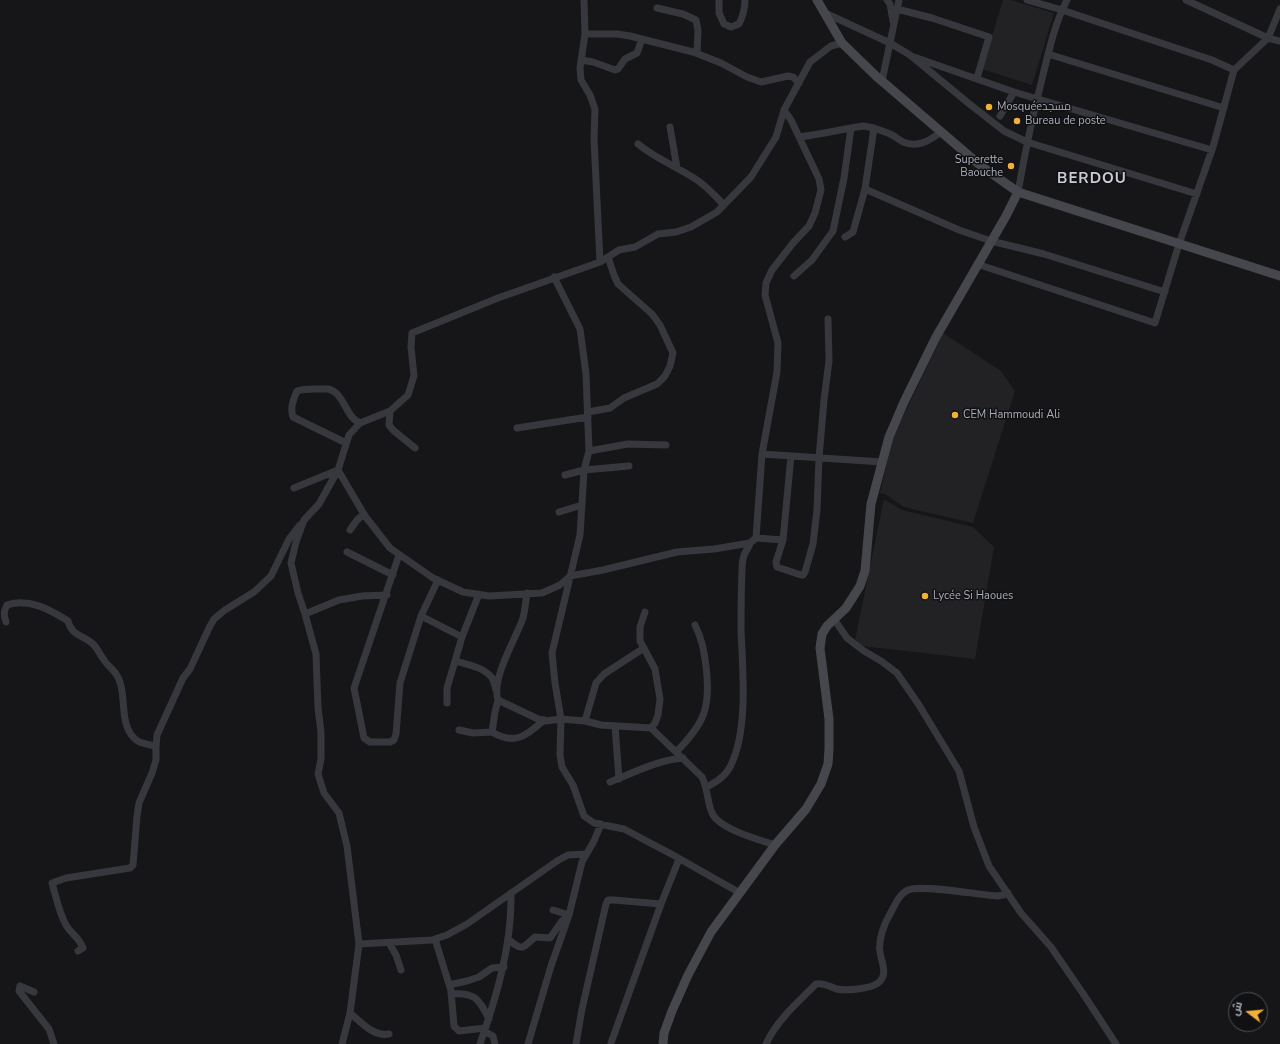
<!DOCTYPE html>
<meta charset="utf-8">
<style>
body{margin:0}
#map{position:relative;width:1280px;height:1044px;overflow:hidden;background:#161618;font-family:"Nunito Sans",Cairo,sans-serif}
canvas{display:block}
.north{position:absolute;left:1228px;top:992px;width:40px;height:40px;box-sizing:border-box;background:#111113;border:1px solid #4d4f55;border-radius:50%;rotate:286deg;font-size:11px;font-weight:700;line-height:16px;text-align:center;color:#a8adb8}
.north::after{content:'';display:block;margin:auto;width:14px;height:18px;background:#f2b134;clip-path:polygon(50% 0,100% 100%,50% 72%,0 100%)}
</style>
<div id="map">
<canvas width="1280" height="1044"></canvas>
<div class="north">ش</div>
</div>
<script>
const ctx = document.querySelector('canvas').getContext('2d');
ctx.lineJoin = 'round';
function fill(path, color) {
  ctx.fillStyle = color;
  ctx.fill(path, 'evenodd');
}
function strokePath(path, color, width, dash) {
  ctx.strokeStyle = color;
  ctx.lineWidth = width;
  ctx.lineCap = dash ? 'butt' : 'round';
  ctx.setLineDash(dash || []);
  ctx.stroke(path);
}
function drawText(font, color, halo, rows, align = 'center') {
  ctx.font = font + ' "Nunito Sans",Cairo,sans-serif';
  ctx.lineWidth = 3;
  ctx.setLineDash([]);
  ctx.textBaseline = 'middle';
  ctx.strokeStyle = halo;
  ctx.fillStyle = color;
  for (const [text, x, y, turn = 0] of rows) {
    ctx.save();
    ctx.translate(x, y);
    ctx.rotate((+turn || 0) * Math.PI / 180);
    ctx.textAlign = isNaN(turn) ? turn : align;
    if (halo) ctx.strokeText(text, 0, 0);
    ctx.fillText(text, 0, 0);
    ctx.restore();
  }
}
const built = new Path2D(`
 M1003 0H1011L1054 13 1032 85 982 69Z
 M943 333 1001 371 1015 391 973 523 904 507 885 494 880 493 892 440Z
 M884 499 902 510 973 527 994 547 975 659 854 645Z`);
const minor = new Path2D(`
 M584 0 585 34 580 68 581 80 590 95 595 109 594 139 600 262
 M719 0V13L724 24 731 27 739 24C743 16 745 9 745 0
 M887 0 890 4 893 21
 M1027 0 1062 10 1212 60 1234 70
 M1186 0 1268 38 1280 41
 M657 8 683 14 696 20 698 30 697 53
 M897 9 932 18 989 37 977 78
 M825 13 890 43 910 55 967 102 1004 131 1027 142 1197 194
 M585 34H617L630 36 693 52 721 63 747 77 761 82 788 76 793 77 799 83
 M1048 54 1224 108
 M914 57 1014 92 1212 150
 M581 60 593 62 615 70 618 69 625 59 637 53 642 39
 M882 81 899 0
 M1000 116 1014 92
 M670 127 677 168
 M874 128C880 130 886 132 892 135 896 137 899 140 903 142 918 148 929 141 941 132
 M799 137C816 135 834 131 851 128
 M638 144C655 158 675 166 694 178 706 185 714 195 724 205
 M865 189 959 230 991 241 1044 254 1165 292
 M1018 192C1025 152 1033 114 1043 75 1049 50 1055 23 1067 0
 M977 264 1155 323 1179 244 1213 147 1234 70 1268 38 1280 9
 M794 276 812 260 833 231 844 178 851 128 863 126 874 128 865 189 853 232 845 237
 M554 277 580 329 586 374 589 451 584 470 580 535 552 653 555 683 561 719 560 755 562 767 573 785 584 816 594 823 624 829 673 855 740 893
 M390 411 389 425 393 430 415 448
 M588 412 610 408 624 398 657 384 665 376 670 366 673 353 660 325 652 314 618 284 614 275 608 257
 M517 428 588 417
 M346 443 293 417C290 408 293 400 297 391 303 389 309 389 315 389 319 389 324 389 328 389 345 393 345 417 360 423
 M589 451 628 444 666 445
 M762 454 777 372 778 343 765 295 766 283 772 270 793 243 809 226 815 213 821 190 819 179 791 120 784 110
 M819 458 817 510 813 544 805 572 803 575H801L777 567 776 562 783 540 756 538 762 454 882 462
 M819 458 824 400 829 361 828 319
 M565 475 584 470 629 466
 M294 488 338 470 365 516 390 548 433 578 463 592 489 596 542 593 560 585 570 576 603 570 677 552 714 549 750 543 756 538
 M559 512 582 505
 M350 530 357 520 364 514
 M783 540 791 456
 M347 552 393 575
 M399 555 354 688 364 738 370 742H390L394 740 396 734 400 683 421 616 438 580
 M527 593C526 601 525 610 523 618 516 639 491 678 498 700L538 719 546 721 561 719 585 721 601 725 651 728 702 777C708 789 707 802 712 813 719 829 760 840 775 845
 M479 594 462 637 455 661C466 664 484 667 492 678 494 681 495 686 496 690
 M645 612 640 627V641L655 669 660 699 658 715 655 723 651 728
 M305 614 339 600 362 596 387 595
 M421 616 462 637
 M834 619 847 638 864 651 881 661 897 673 919 705 959 771 974 827 989 866 1021 913 1051 947 1084 995 1116 1044
 M6 622C4 616 3 612 7 605 29 598 49 609 68 621 73 638 83 634 94 645 98 649 100 655 104 660 107 665 113 669 116 674 128 691 118 722 134 738 140 745 149 743 156 747V760L152 773 139 803 137 816 133 865 130 868 66 878 52 883C56 897 59 913 66 925 71 934 78 936 83 948L78 951
 M498 700 495 712 492 732C515 746 527 735 544 720
 M447 703V688L455 661
 M585 721 596 683 604 674 644 648
 M615 726 619 779
 M459 730 473 733 492 732
 M156 747 157 735 183 678 190 669 209 628 214 619 225 610 254 592 271 576 289 539 300 525
 M676 752C705 723 711 707 706 666 704 651 702 639 695 625
 M610 782C633 773 658 760 683 758
 M707 787C716 782 726 776 731 765 748 730 743 671 741 632 741 612 741 592 742 571 742 565 742 559 745 553 747 549 749 548 750 543
 M553 910 569 915
 M435 939 451 991 454 1026 459 1031 485 1028
 M508 939C523 952 522 948 535 937L550 938 562 921 568 916
 M389 943 396 955 401 970
 M359 944 432 940 447 935 467 924 557 861 568 855 586 854
 M449 985 467 981 479 977 492 968 504 967
 M34 992 20 986 19 991 49 1029 54 1044
 M451 994C475 992 479 999 489 1019
 M350 1013C361 1022 373 1037 389 1034
 M484 1031 493 1036 495 1044
 M611 1043 661 904 679 859
 M342 1044 350 1013 359 944 347 846 339 813 324 793 318 774 321 759V732L318 708 316 654 305 614 298 593 291 563 296 542 304 520 319 504 338 470 349 435 360 423 390 411 408 395 414 376 411 347 412 333 498 298 600 262 619 250 635 247 658 234 676 232 691 227 717 212 751 177 776 137 784 110 810 62 831 46 842 43
 M480 1044C497 995 512 945 511 893
 M528 1044 551 966 569 915 582 862 594 841 601 824
 M576 1044 582 1009 606 904 608 900H614L661 904
 M766 1044C777 1020 798 1002 816 984 824 982 829 987 837 989 846 991 870 989 878 983 889 974 881 962 880 952 878 940 884 924 890 914 895 905 899 894 908 890 921 884 979 895 997 896L1003 895 1008 893`);
const secondary = new Path2D(`
 M817 0 842 43 876 76 981 166 1018 192 1280 276
 M663 1044 664 1033 672 1011 688 975 711 932 775 845 806 809 821 784 828 764 829 749V719L820 648 822 634 827 626 846 608 860 586 865 571 871 504 889 437 904 402 936 337 1006 216 1018 192`);
const markers = [
 [989,107,4,"#f2b134"],
 [1017,121,4,"#f2b134"],
 [1011,166,4,"#f2b134"],
 [955,415,4,"#f2b134"],
 [925,596,4,"#f2b134"]
];
const poiNames = [
 ["Mosquéeمسجد",997,107],
 ["Bureau de poste",1025,121],
 ["Superette",1003,160,"right"],
 ["Baouche",1003,173,"right"],
 ["CEM Hammoudi Ali",963,415],
 ["Lycée Si Haoues",933,596]
];
const districtNames = [
 ["BERDOU",1092,179]
];
fill(built, '#222225');
strokePath(minor, '#37383d', 7);
strokePath(secondary, '#45474d', 9);
for (const [x, y, r, color] of markers) {
  const dot = new Path2D();
  dot.arc(x, y, r, 0, 2 * Math.PI);
  ctx.fillStyle = color;
  ctx.fill(dot);
  strokePath(dot, '#111113', 1.5);
}
drawText('11px', '#a8adb8', '#111113', poiNames, 'left');
ctx.letterSpacing = '1px';
drawText('bold 15px', '#c9ccd4', '#111113', districtNames);
ctx.letterSpacing = '0px';
</script>
